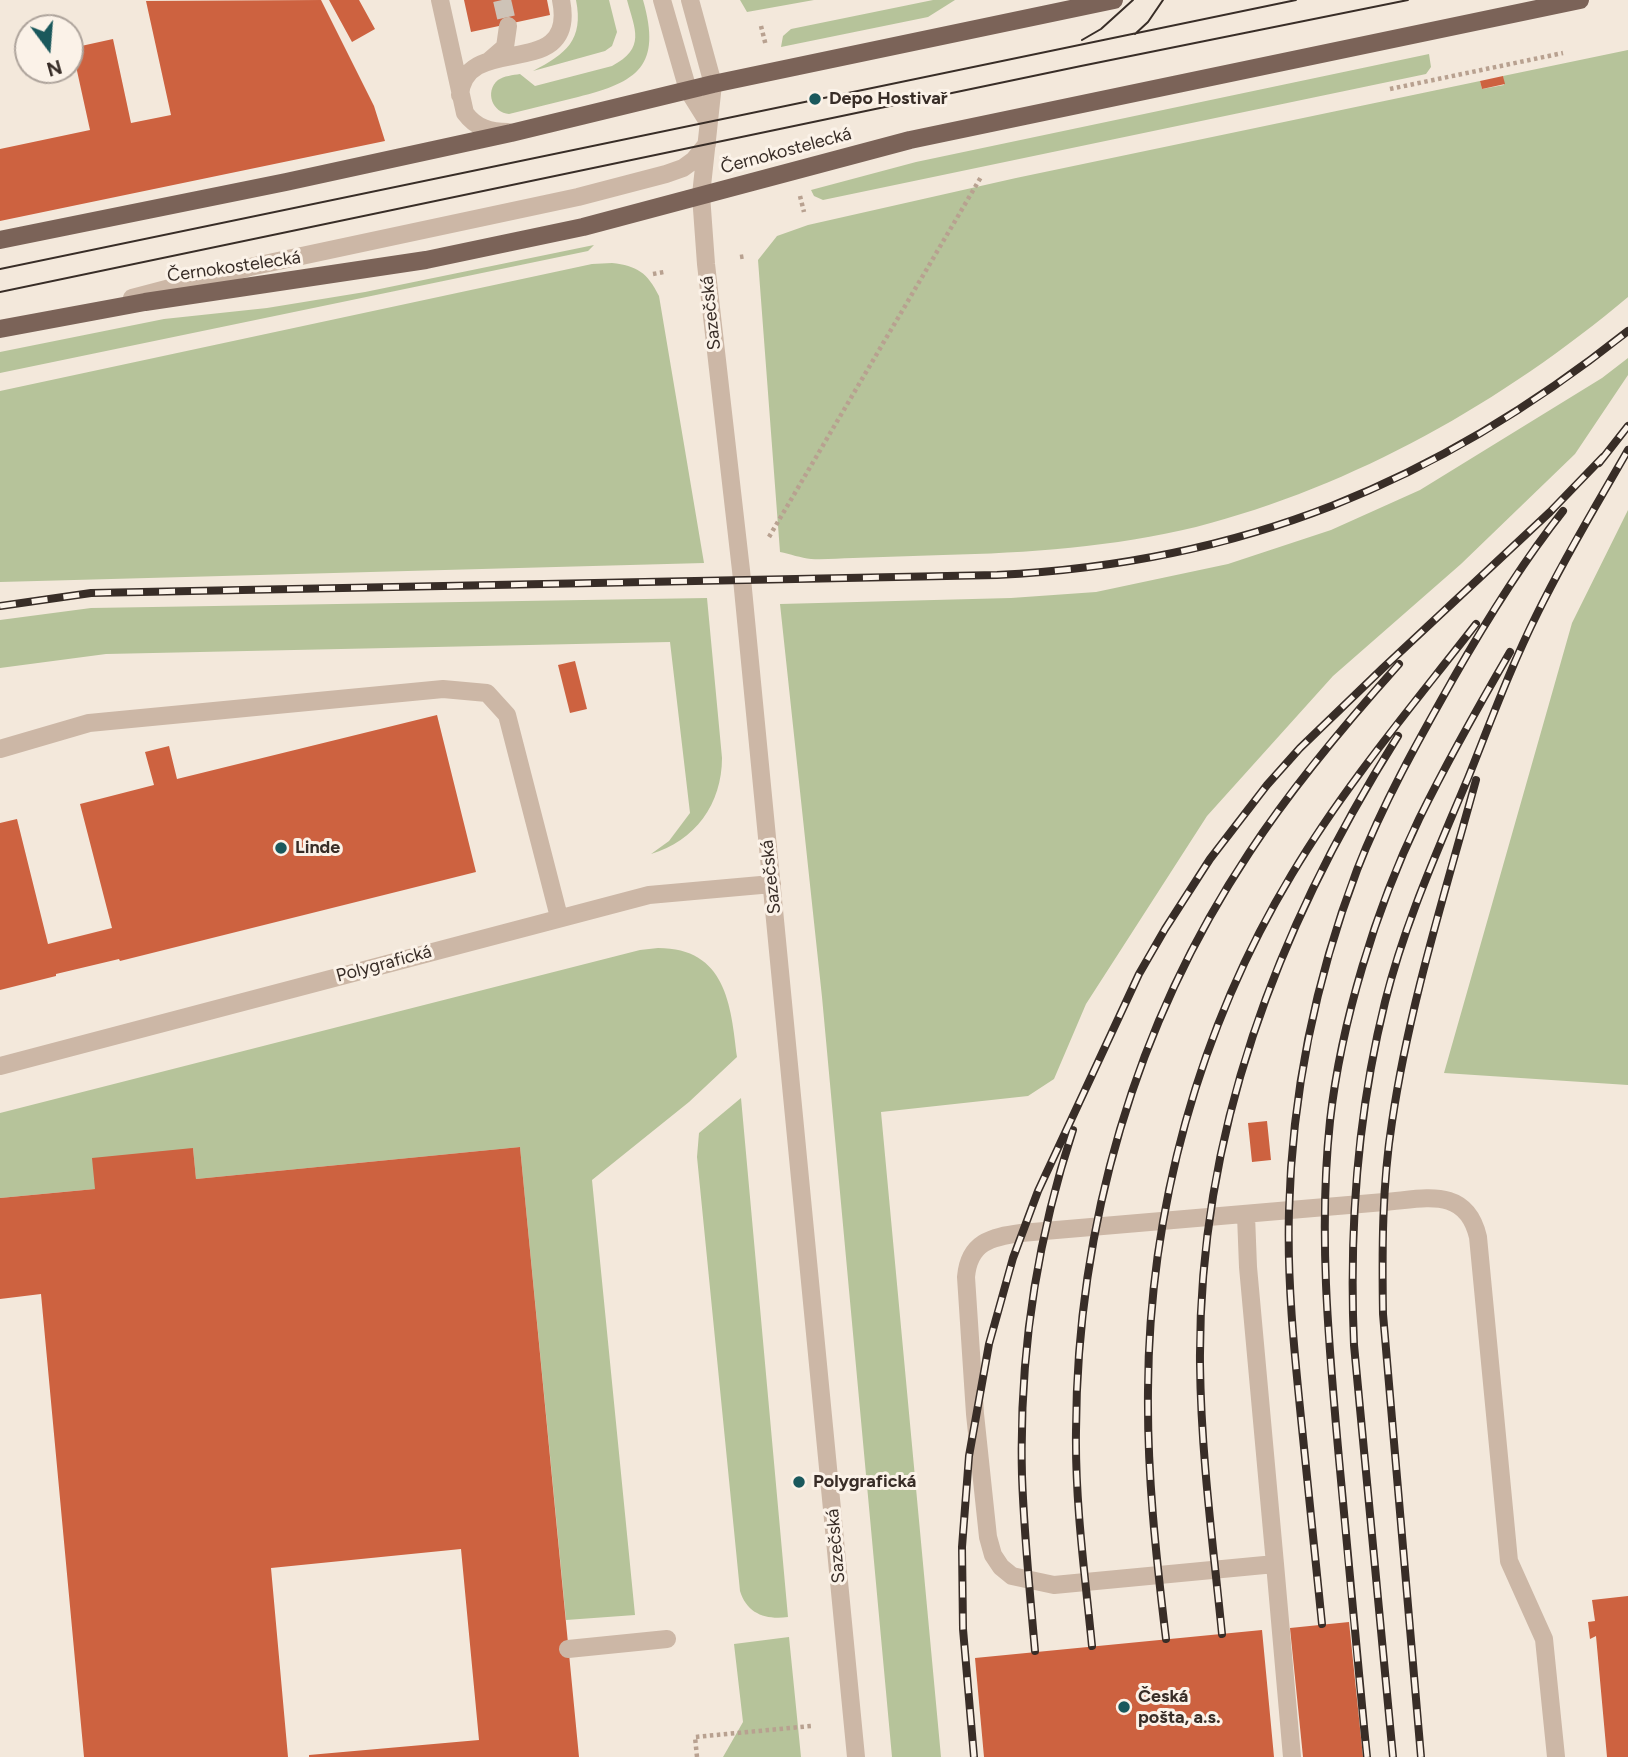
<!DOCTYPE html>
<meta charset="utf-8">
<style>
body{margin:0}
#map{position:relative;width:1628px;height:1757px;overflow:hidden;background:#f3e8db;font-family:Figtree,sans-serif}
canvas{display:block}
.north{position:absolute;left:14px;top:14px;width:70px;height:70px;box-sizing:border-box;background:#fbf2e8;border:2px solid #ada39b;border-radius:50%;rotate:164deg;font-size:19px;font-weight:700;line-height:28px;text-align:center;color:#382d27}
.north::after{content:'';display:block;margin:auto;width:24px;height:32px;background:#1a585c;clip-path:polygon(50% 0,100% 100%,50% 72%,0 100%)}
</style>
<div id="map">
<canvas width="1628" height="1757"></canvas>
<div class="north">N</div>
</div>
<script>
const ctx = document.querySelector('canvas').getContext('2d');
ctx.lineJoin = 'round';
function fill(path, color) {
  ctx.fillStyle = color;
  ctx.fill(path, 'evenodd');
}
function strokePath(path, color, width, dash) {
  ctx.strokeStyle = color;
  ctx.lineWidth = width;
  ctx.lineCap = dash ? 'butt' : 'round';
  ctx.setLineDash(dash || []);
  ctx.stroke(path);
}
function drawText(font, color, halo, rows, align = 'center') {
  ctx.font = font + ' Figtree,sans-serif';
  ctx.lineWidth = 6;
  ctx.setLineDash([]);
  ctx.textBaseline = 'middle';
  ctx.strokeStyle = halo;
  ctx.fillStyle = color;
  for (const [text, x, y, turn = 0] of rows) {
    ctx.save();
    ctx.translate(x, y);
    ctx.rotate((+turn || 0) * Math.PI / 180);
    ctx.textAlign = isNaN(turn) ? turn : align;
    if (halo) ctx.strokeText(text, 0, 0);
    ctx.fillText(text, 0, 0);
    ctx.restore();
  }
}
const green = new Path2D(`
 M576 0H609L617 32 612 46 605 51 533 71C566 54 584 40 576 0Z
 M627 0H643C662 66 638 82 578 97 555 103 532 108 509 114 493 113 484 92 498 80 504 76 513 75 520 74L535 86 612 66C646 48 635 30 627 0Z
 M740 0H814L747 12Z
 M933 0H955L928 17 781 47 783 36 791 29Z
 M1628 50V297C1503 402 1355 486 1196 527 1114 547 1028 553 943 555 913 556 883 557 853 558 839 558 825 560 811 559 801 558 790 554 780 552L758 260 777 236 808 225 1016 178 1480 81 1482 89 1504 85 1503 76Z
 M1429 54 1431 67 1426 74 823 200 814 196 811 190 916 162Z
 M594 245 588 251 0 373V352L164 319 267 308 365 292Z
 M612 263C637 266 647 272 659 296L704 563 0 582V391L592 264Z
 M1628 358V375L1575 454 1461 564 1333 676 1207 816 1086 1004 1054 1079 1028 1096 881 1112 941 1757H892L822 997 780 604 1011 598 1096 592 1228 564 1331 530 1420 490 1602 378Z
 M1628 510V1085L1444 1073 1572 623Z
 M707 598 722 758C722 804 695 841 651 854L669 841 690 813 670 642 106 654 0 668V620L91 608Z
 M658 948C726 948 731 1005 737 1057L689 1102 592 1180 635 1615 566 1620 520 1147 196 1179 193 1148 95 1189 0 1198V1113L640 950Z
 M741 1098 788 1617C766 1620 747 1614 740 1591L697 1157 699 1133Z
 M789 1637 801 1757H723L743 1722 734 1644Z`);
const building = new Path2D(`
 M321 0 374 106 385 141 0 221V149L90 130 72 48 113 39 131 123 171 115 146 1Z
 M329 0H359L375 29 352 42Z
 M464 0H547L550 15 471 32Z
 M1503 76 1505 84 1482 89 1480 81Z
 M575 661 587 709 570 713 558 665Z
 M437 715 476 872 120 961 119 959 56 974V976L0 990V823L17 819 48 944 112 928 80 804 154 785 145 752 169 746 177 779Z
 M1267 1121 1271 1160 1252 1162 1248 1123Z
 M520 1147 579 1757H309V1755L479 1740 461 1549 271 1568 288 1757H84L41 1294 0 1299V1198L95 1189 92 1158 193 1148 196 1179Z
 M1628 1596V1757H1607L1596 1636 1590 1639 1588 1622 1595 1621 1592 1600Z
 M1349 1622 1363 1757H1303L1290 1628Z
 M1262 1630 1274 1757H984L975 1658Z`);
const minorTunnel = new Path2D(`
 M502 0 508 26`);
const path = new Path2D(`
 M761 26 766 46
 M1390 89 1563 53
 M800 196 804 212
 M740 257 746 256
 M653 274 664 272
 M769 537 981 177
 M697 1757 695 1737 811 1726`);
const minor = new Path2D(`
 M440 0 465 113C476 128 490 132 508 132
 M662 0 688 90 708 122
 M690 0 713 84 701 195 706 264 742 579 856 1757
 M490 60 505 47 508 26
 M460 95C465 30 578 84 561 0
 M132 298 250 267 578 197 666 174 683 168 694 160 707 144
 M0 749 89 723 443 689 487 693 507 715 559 917
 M0 1066 649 895 772 884
 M1246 1215 1248 1267 1275 1564 1054 1585 1012 1576 1001 1567 993 1555 988 1537 975 1414 966 1277C969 1242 991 1237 1021 1233L1384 1202C1425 1199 1466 1186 1478 1237L1509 1561 1544 1639 1556 1757
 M1275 1564 1292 1757
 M568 1649 667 1639`);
const major = new Path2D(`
 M0 240 286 182 511 133 713 84 1114 0
 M0 329 145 302 426 260 583 227 910 140 1580 0`);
const tram = new Path2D(`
 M1135 34 1148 22 1163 0
 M1082 40 1101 29 1133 0
 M0 269 1296 0
 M0 292 1081 66 1408 0`);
const rail = new Path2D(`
 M1599 463 1628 426
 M0 606 91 593 997 575C1242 563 1437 483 1628 331
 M1322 1624C1315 1556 1308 1487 1301 1418 1294 1349 1287 1280 1289 1211 1292 1095 1316 978 1357 870 1383 803 1418 741 1453 679 1486 621 1522 563 1563 511
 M1222 1634C1213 1544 1201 1454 1200 1364 1198 1134 1277 928 1398 736
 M1166 1639C1156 1556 1147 1474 1148 1390 1149 1210 1199 1028 1292 874 1345 785 1413 705 1476 624
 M1092 1646C1085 1575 1075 1503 1076 1431 1077 1225 1135 1025 1249 853 1293 786 1346 723 1399 664
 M1035 1651C1030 1593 1024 1535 1022 1476 1019 1359 1036 1242 1073 1130
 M974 1757 963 1629 962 1547 969 1456 989 1344 1013 1258 1038 1191 1139 974 1165 929 1210 859 1267 785 1300 748 1383 668 1550 512 1603 457
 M1367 1757C1357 1658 1348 1559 1339 1459 1329 1347 1318 1234 1330 1121 1341 1022 1376 908 1419 819 1447 762 1478 707 1510 652
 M1393 1757 1354 1345C1349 1229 1357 1115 1385 1002 1404 925 1437 852 1468 778 1490 723 1511 666 1538 612 1565 557 1597 504 1628 450
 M1421 1757 1383 1314C1382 1250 1382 1186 1392 1122 1409 1006 1445 893 1476 780`);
const markers = [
 [815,99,7,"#1a585c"],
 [281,848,7,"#1a585c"],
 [799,1482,7,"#1a585c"],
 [1124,1707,7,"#1a585c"]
];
const poiNames = [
 ["Depo Hostivař",829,99],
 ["Linde",295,848],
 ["Polygrafická",813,1482],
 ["Česká",1138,1697],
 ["pošta, a.s.",1138,1718]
];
const streetNames = [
 ["Černokostelecká",786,151,-15],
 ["Černokostelecká",234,267,-8],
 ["Sazečská",711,313,-96],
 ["Sazečská",771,877,-96],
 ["Polygrafická",384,964,-15],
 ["Sazečská",836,1546,-95]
];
fill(green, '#b6c39a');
fill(building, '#cd6240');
strokePath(minorTunnel, '#cec3b7', 18, [18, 9]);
strokePath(path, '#b8a190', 4.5, [3.5, 3.5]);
strokePath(minor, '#ccb7a6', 18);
strokePath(major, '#7b6358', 18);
strokePath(tram, '#382d27', 2);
strokePath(rail, '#382d27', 8);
strokePath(rail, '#fbf2e8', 5, [16]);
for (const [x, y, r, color] of markers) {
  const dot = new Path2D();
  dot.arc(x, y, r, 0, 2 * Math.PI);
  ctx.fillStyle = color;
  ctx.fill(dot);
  strokePath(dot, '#fbf2e8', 2.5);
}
drawText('bold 18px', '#382d27', '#fbf2e8', poiNames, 'left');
drawText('18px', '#382d27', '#fbf2e8', streetNames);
</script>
